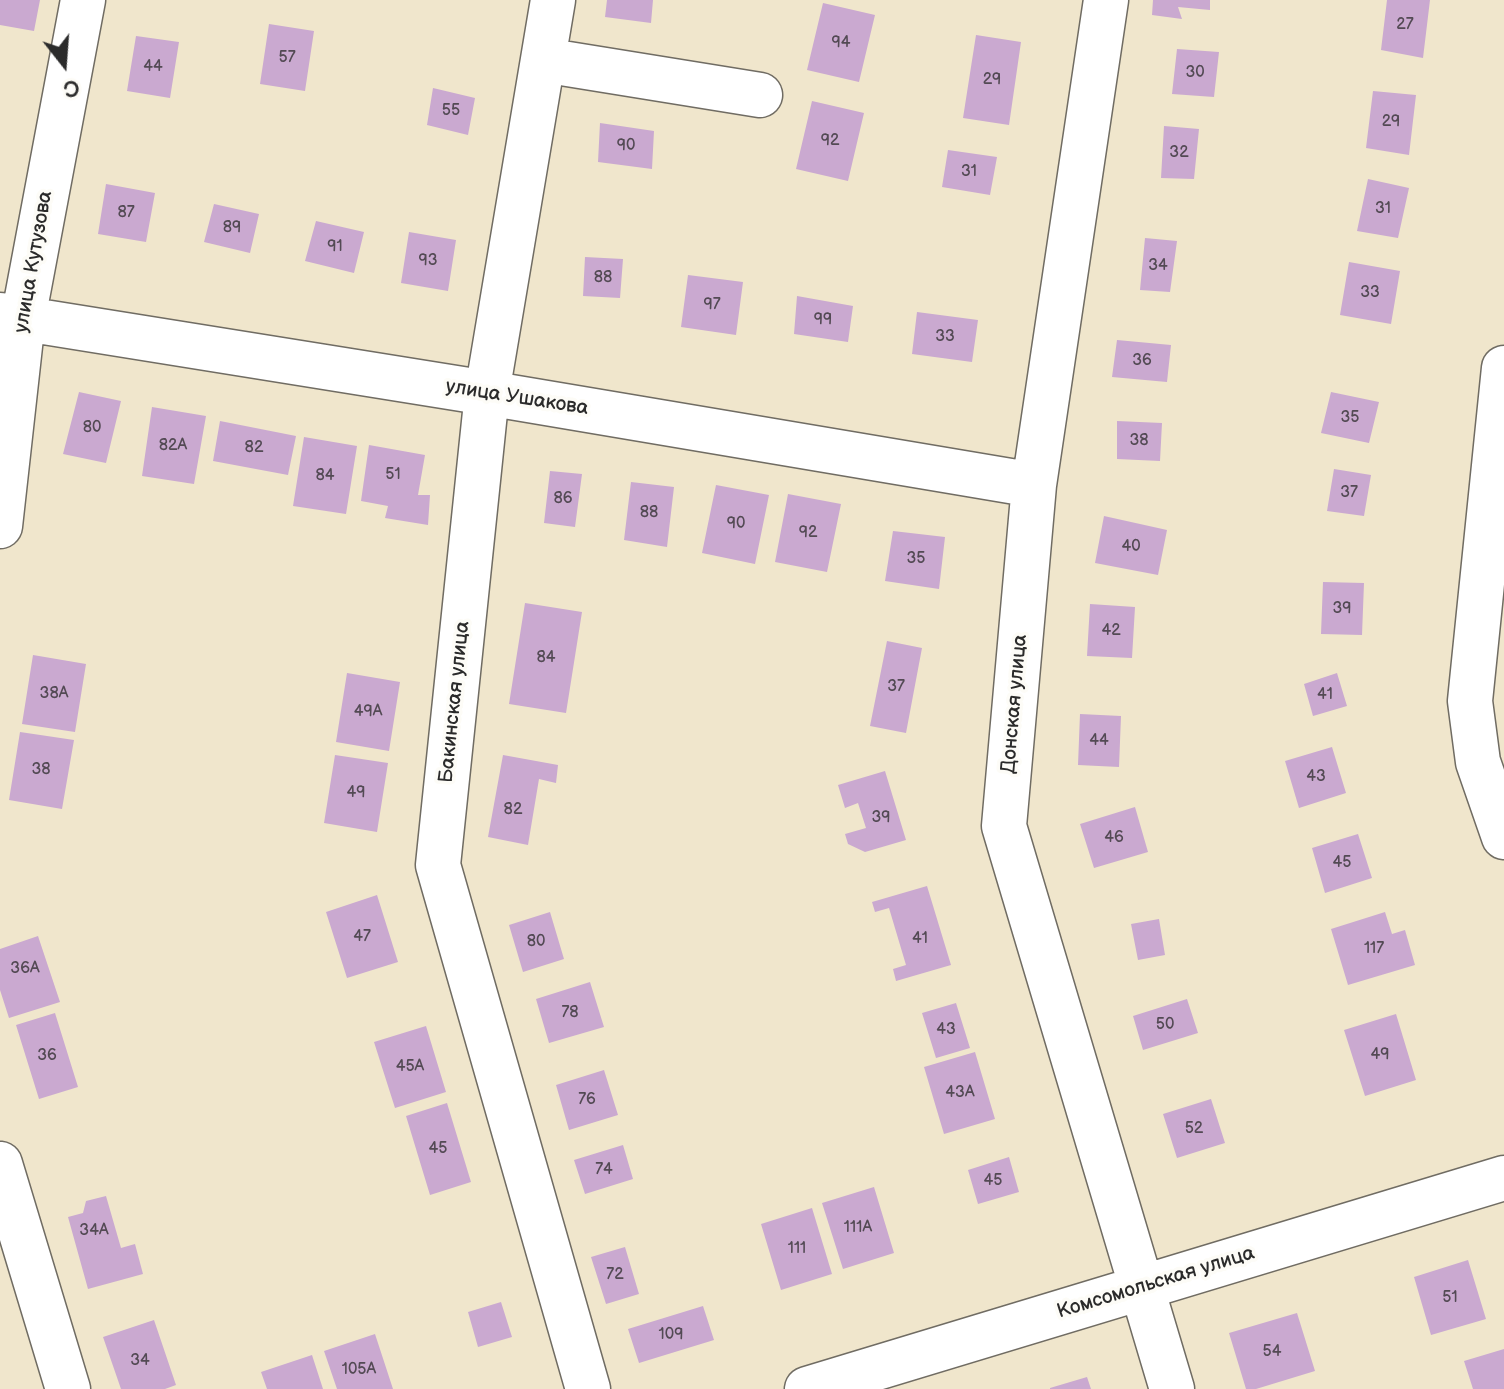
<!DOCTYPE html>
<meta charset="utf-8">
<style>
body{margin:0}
#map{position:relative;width:1504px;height:1389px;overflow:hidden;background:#f0e6cc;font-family:"Balsamiq Sans",sans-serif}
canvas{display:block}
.north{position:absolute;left:24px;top:24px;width:80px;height:80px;-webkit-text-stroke:6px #fdfcf7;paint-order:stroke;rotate:163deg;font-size:22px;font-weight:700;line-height:32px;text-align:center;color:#2b2b2b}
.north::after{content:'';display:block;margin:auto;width:28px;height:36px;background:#2b2b2b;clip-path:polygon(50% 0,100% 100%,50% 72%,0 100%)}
</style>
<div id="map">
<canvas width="1504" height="1389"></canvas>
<div class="north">С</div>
</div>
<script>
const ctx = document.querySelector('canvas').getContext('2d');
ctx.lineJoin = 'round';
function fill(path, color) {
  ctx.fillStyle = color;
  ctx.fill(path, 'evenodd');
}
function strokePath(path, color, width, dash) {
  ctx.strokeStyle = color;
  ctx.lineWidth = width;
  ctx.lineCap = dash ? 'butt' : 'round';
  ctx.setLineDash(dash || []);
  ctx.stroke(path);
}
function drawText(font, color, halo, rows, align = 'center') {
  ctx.font = font + ' "Balsamiq Sans",sans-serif';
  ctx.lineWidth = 7;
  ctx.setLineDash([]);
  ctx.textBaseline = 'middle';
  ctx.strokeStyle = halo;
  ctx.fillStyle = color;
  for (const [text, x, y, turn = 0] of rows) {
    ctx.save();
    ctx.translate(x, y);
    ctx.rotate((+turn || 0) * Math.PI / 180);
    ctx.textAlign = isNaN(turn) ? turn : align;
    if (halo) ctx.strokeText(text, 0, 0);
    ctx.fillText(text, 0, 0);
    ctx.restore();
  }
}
const building = new Path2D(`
 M0 0H40L34 31 0 25Z
 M607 0H653L651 23 605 17Z
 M1153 0H1210V10L1178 7 1182 19 1152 15Z
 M1387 0H1430L1423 58 1381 50Z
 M823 3 875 15 859 82 807 70Z
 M269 24 314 31 305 91 260 84Z
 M976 35 1021 42 1009 125 963 118Z
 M136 36 179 42 170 98 127 91Z
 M1177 49 1219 52 1214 97 1172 94Z
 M433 88 475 98 468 135 427 125Z
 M1373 91 1416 95 1409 155 1366 148Z
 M812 101 864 113 848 181 796 169Z
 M600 123 654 131 652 169 598 162Z
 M1164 126 1199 129 1194 179 1161 178Z
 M948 150 997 157 990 195 942 187Z
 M1368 179 1409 188 1398 238 1357 231Z
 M106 184 155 193 146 242 98 234Z
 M214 204 259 214 250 253 204 242Z
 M316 221 364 232 354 273 305 261Z
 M409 232 456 240 448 291 401 283Z
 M1145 238 1177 241 1170 292 1140 290Z
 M585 257 623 259 620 298 583 296Z
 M1349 262 1400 271 1391 324 1340 315Z
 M688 275 743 282 736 335 681 327Z
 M797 296 853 306 848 342 794 334Z
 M917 312 978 320 972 362 912 354Z
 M1117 340 1171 345 1167 382 1112 377Z
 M79 392 121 401 106 463 63 454Z
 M1331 392 1379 402 1369 443 1321 433Z
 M152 407 206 416 194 484 142 476Z
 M220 421 296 436 288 475 213 461Z
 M1117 421 1162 423 1160 461 1117 459Z
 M304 437 357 446 346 514 293 506Z
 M369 445 425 455 418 495H430L428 525 385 518 388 506 361 501Z
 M1334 469 1371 475 1364 516 1327 511Z
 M550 471 582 474 575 527 544 523Z
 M631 482 674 487 667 547 624 540Z
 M716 485 769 495 755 564 702 553Z
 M788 494 841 504 827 572 775 562Z
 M1104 516 1167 530 1158 575 1095 563Z
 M893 531 945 537 939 589 885 581Z
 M1323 582 1364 583 1362 635 1321 634Z
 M525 603 582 612 566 713 509 704Z
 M1090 604 1135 607 1132 658 1087 656Z
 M887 641 922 648 906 733 870 726Z
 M33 655 86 664 75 732 22 724Z
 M347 673 400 682 389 751 336 742Z
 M1337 673 1347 706 1313 716 1304 684Z
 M1080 714 1121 716 1119 767 1078 765Z
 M20 732 74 740 62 809 9 800Z
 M1332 747 1346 793 1299 808 1285 761Z
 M335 755 388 763 377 832 324 823Z
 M503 755 558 765 556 783 539 779 528 845 488 837Z
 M885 771 906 840 865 852 848 844 845 834 866 828 858 803 845 808 838 785Z
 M1135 807 1148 852 1094 868 1080 824Z
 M1358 834 1372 878 1325 893 1312 848Z
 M927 886 951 965 896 981 893 969 906 965 889 908 875 912 872 902Z
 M377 895 398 962 347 978 326 912Z
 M550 912 564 959 523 972 509 925Z
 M1385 912 1392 934 1405 930 1415 965 1348 985 1331 929Z
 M1159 919 1165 955 1138 960 1131 924Z
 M38 936 60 1002 9 1018 0 990V949Z
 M590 982 604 1027 549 1043 536 999Z
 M1187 999 1198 1033 1143 1050 1133 1016Z
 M956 1003 970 1048 936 1058 922 1013Z
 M55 1013 78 1087 39 1099 16 1025Z
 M1396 1014 1416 1080 1365 1096 1344 1030Z
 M426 1026 446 1092 395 1108 374 1042Z
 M975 1052 995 1119 944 1134 924 1067Z
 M604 1070 618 1115 569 1130 556 1085Z
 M1211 1099 1225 1143 1177 1158 1163 1114Z
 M447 1103 471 1182 430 1195 406 1116Z
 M623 1145 633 1179 585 1194 574 1160Z
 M1009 1157 1019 1192 978 1204 968 1170Z
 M874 1187 894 1253 843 1269 822 1203Z
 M106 1196 121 1248 135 1244 143 1274 88 1289 68 1217 83 1213 86 1201Z
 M812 1208 832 1274 781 1290 761 1224Z
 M625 1247 639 1294 606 1304 591 1257Z
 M1468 1260 1486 1319 1431 1335 1414 1277Z
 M501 1302 512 1337 478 1347 468 1312Z
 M703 1306 714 1340 639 1363 628 1329Z
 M1297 1313 1315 1371 1256 1389H1246L1229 1333Z
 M154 1320 176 1385 165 1389H121L103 1337Z
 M375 1334 393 1389H337L324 1351Z
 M1504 1349V1389H1473L1464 1361Z
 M312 1355 323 1389H267L261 1372Z
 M1087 1377 1091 1389H1050V1388Z`);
const minor = new Path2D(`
 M553 0 487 393 438 865 588 1389
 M1106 0 1034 485 1004 826 1172 1389
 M543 60 760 95
 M0 315 487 393 1034 485
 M1504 368 1470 701 1478 762 1504 837
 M0 526 23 319 83 0
 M0 1164 68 1389
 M807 1389 1504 1178`);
const numberNames = [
 ["27",1405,25],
 ["94",841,43],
 ["57",287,58],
 ["44",153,67],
 ["30",1195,73],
 ["29",992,80],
 ["55",451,111],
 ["29",1391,122],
 ["92",830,141],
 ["90",626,146],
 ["32",1179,153],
 ["31",969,172],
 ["31",1383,209],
 ["87",126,213],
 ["89",232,228],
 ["91",335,247],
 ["93",428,261],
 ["34",1158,266],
 ["88",603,278],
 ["33",1370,293],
 ["97",712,305],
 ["99",823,320],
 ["33",945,337],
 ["36",1142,361],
 ["35",1350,418],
 ["80",92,428],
 ["38",1139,441],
 ["82А",173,446],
 ["82",254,448],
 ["51",393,475],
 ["84",325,476],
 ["37",1349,493],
 ["86",563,499],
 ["88",649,513],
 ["90",736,524],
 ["92",808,533],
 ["40",1131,547],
 ["35",916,559],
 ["39",1342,609],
 ["42",1111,631],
 ["84",546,658],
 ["37",896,687],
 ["38А",54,694],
 ["41",1325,695],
 ["49А",368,712],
 ["44",1099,741],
 ["38",41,770],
 ["43",1316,777],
 ["49",356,793],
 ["82",513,810],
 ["39",881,818],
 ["46",1114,838],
 ["45",1342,863],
 ["47",362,937],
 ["41",920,939],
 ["80",536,942],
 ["117",1374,949],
 ["36А",25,969],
 ["78",570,1013],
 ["50",1165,1025],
 ["43",946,1030],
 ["49",1380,1055],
 ["36",47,1056],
 ["45А",410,1067],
 ["43А",960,1093],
 ["76",587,1100],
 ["52",1194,1129],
 ["45",438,1149],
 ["74",604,1170],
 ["45",993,1181],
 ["111А",858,1228],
 ["34А",94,1231],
 ["111",797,1249],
 ["72",615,1275],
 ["51",1450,1298],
 ["109",671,1335],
 ["54",1272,1352],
 ["34",140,1361],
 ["105А",359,1370]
];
const streetNames = [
 ["улица Кутузова",34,262,-80],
 ["улица Ушакова",517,398,9],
 ["Бакинская улица",455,702,-84],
 ["Донская улица",1015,704,-85],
 ["Комсомольская улица",1156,1283,-17]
];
fill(building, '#caa9d0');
strokePath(minor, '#706c63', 47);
strokePath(minor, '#fff', 44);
drawText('16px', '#534a54', null, numberNames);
drawText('20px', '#2b2b2b', '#fdfcf7', streetNames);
</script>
